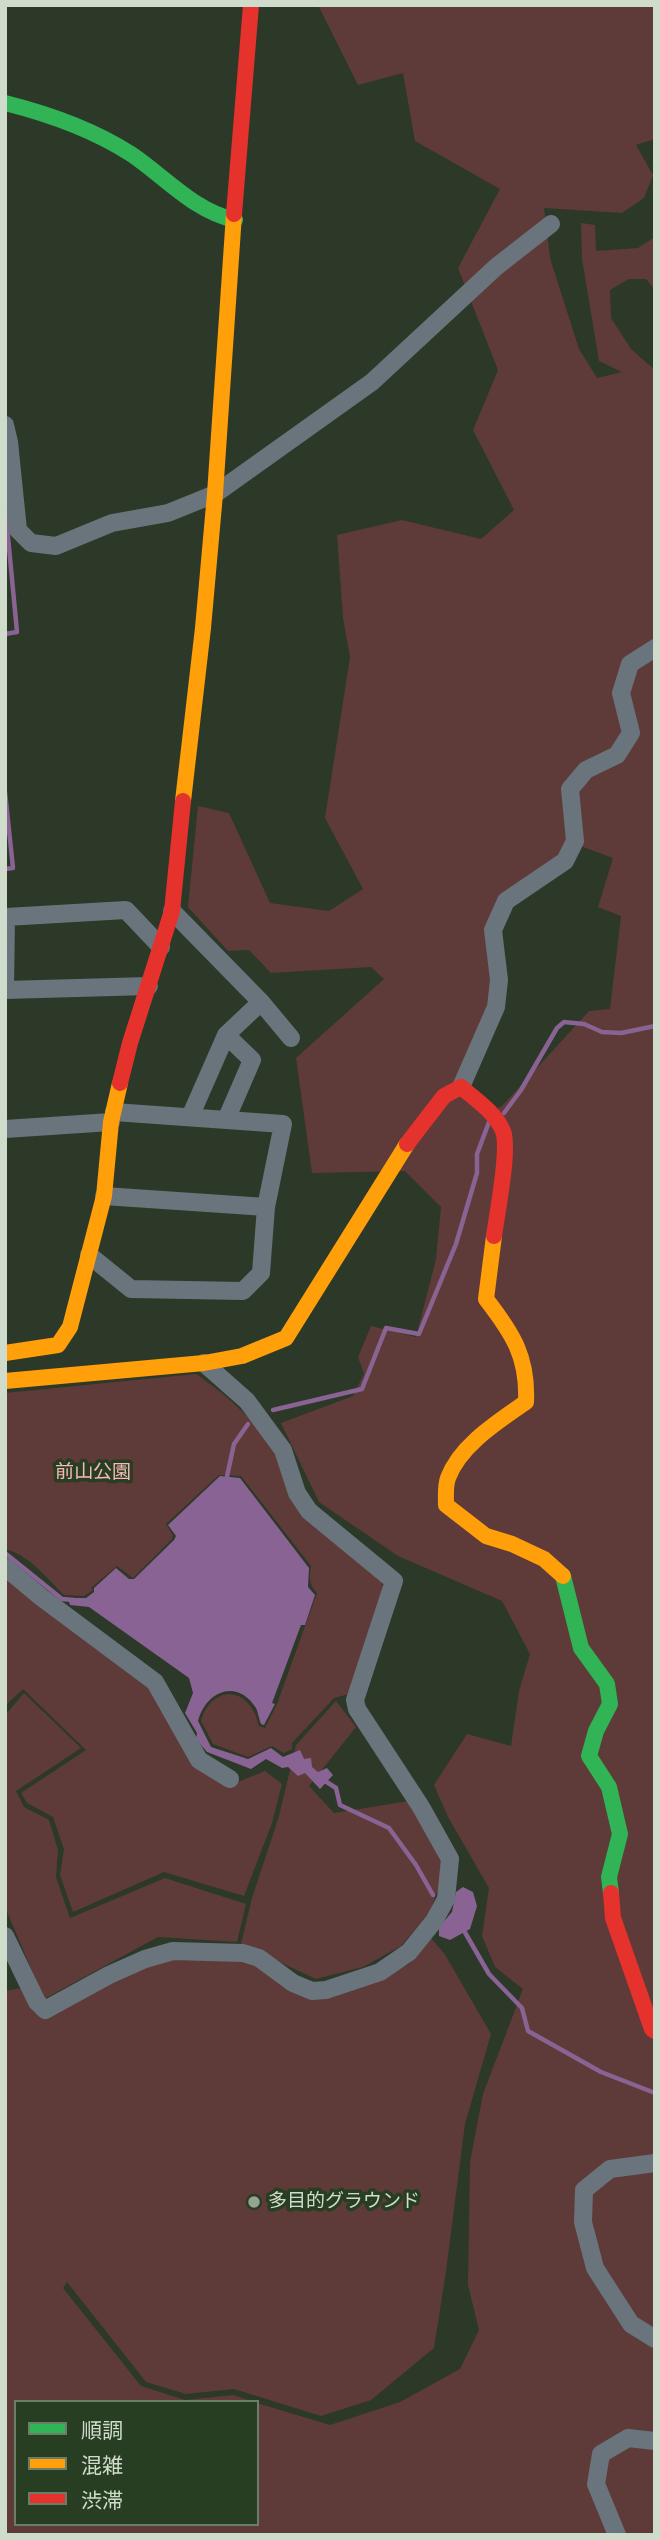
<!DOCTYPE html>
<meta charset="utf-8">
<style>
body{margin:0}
#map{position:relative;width:660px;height:2540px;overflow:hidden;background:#2c3828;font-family:Signika,"Noto Sans JP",sans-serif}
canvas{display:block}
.frame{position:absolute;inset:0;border:7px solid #cfdccb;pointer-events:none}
.legend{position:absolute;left:14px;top:2400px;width:245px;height:126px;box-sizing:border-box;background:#283e22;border:2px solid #6b7d66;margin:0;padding:9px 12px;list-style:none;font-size:21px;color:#cfdccb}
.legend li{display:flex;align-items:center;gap:14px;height:35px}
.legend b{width:35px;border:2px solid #6b7d66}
</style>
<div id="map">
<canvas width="660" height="2540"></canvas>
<div class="frame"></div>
<ul class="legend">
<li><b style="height:9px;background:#30b455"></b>順調</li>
<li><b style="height:9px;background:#ff9f0a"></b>混雑</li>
<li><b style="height:9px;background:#e5322d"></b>渋滞</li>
</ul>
</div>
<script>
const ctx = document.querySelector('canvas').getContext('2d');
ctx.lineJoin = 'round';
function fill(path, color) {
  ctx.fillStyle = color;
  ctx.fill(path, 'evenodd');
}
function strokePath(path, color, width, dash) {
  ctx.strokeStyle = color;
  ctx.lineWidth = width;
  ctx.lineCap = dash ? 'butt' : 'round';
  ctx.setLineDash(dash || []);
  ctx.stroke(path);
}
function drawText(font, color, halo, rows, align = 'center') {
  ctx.font = font + ' Signika,"Noto Sans JP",sans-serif';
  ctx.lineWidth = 7;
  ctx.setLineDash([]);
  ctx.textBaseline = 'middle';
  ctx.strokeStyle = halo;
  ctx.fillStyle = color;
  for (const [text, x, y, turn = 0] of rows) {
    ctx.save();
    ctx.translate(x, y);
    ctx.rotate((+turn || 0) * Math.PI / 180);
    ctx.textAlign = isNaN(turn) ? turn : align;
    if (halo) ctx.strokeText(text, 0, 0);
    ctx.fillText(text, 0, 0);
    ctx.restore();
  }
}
const green = new Path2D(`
 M318 5H655V139L636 145 653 175 644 198 622 213 544 208 550 258 579 349 597 378 622 372 599 361 582 259 581 223 595 225 596 251 638 248 655 237V290L646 279H629L610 290 611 318 631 349 655 370V2535H5V1991L22 1988 36 2013 150 1965 177 1957 242 1959 258 1965 313 1998 337 1995 367 1984 409 1964 429 1936 444 1953 491 2034 465 2124 446 2271 434 2348 371 2400 321 2416 234 2389 186 2394 146 2382 67 2282 63 2288 141 2386 185 2400 233 2395 254 2402H16V2524H257V2403L330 2425 400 2402 460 2369 479 2330 468 2285 470 2162 483 2094 523 1989 495 1967 482 1936 489 1888 448 1817 434 1785 467 1734 511 1746 519 1691 530 1654 502 1601 398 1556 319 1502 281 1423 353 1396 364 1374 358 1357 371 1326 416 1337 436 1259 441 1207 405 1171 312 1173 296 1058 384 979 371 967 271 973 249 950 228 951 188 907 198 806 229 813 270 903 329 911 363 889 325 818 350 657 343 618 337 535 402 520 481 539 514 510 473 430 498 370 458 268 500 189 415 141 403 73 358 85ZM567 841 613 858 598 907 621 916 610 1009 589 1011 502 1106 486 1114 452 1087 490 1006 504 894 559 857Z
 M196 1374C231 1398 270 1432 283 1473L382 1580 383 1594 349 1694 334 1698 292 1743V1749L284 1753 272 1746 248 1757 213 1744 201 1721C208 1693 237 1683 253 1710 256 1714 257 1721 259 1726L265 1728 277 1704 317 1593C309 1584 309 1578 311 1566L241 1476 219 1475 166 1524 173 1535 172 1539 133 1578 117 1566 91 1588 93 1590 84 1596 64 1595C48 1579 28 1554 5 1549V1393Z
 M5 1576 154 1692 196 1767 233 1784 265 1771 282 1784 272 1823 244 1896 164 1872 73 1912 60 1875 64 1849 53 1817 27 1803 21 1793 86 1750 23 1689 5 1706Z
 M24 1693 81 1748 16 1791 24 1807 49 1820 58 1850 56 1877 70 1918 165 1878 246 1904 237 1942 158 1937 44 1999 5 1907V1712L7 1713Z
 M336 1701 356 1727 309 1786 334 1813 409 1801 443 1865 439 1888 429 1913 401 1946 363 1967 316 1979 241 1944 252 1898 279 1816 296 1745Z`);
const water = new Path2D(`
 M220 1476 240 1478 309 1568 308 1587 315 1595 305 1625H301L272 1703 275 1704 264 1725 261 1724C259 1719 258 1712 256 1708 237 1678 206 1691 198 1721L211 1747 248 1759 271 1748 283 1757 300 1750 304 1759 311 1758 312 1767 318 1772 327 1768 333 1775 320 1789 305 1773 298 1776 288 1767 282 1768 266 1759 251 1769 207 1752 196 1739 197 1733 185 1713 193 1693 189 1678 89 1607 70 1605 68 1598H86L94 1592V1588L116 1568 129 1579H134L174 1540 176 1536 168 1525Z
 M463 1887 473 1892 477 1906 470 1929 450 1940 439 1936V1927L452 1912 456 1892Z`);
const stream = new Path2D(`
 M5 505 17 632 5 634
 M5 792 13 868 5 869
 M504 1113 521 1090 557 1028 564 1022 584 1024 602 1032 621 1033 655 1026
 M273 1410 362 1389 386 1328 419 1334 456 1244 477 1173V1154L489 1122
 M226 1481 234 1444 248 1424
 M5 1553 62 1599 74 1600
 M322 1779 336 1788 340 1805 389 1828 416 1865 433 1895
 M463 1929 489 1974 522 2008 528 2031 601 2072 655 2093`);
const street = new Path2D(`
 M5 425 9 442 18 530 31 543 56 546 112 523 168 513 215 494 372 382 496 267 551 224
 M172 911 261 1002 291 1038
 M149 986 5 990 6 917 126 910 161 947
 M226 1035 252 1060 226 1120
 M461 1087 496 1007 499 980 493 930 506 901 565 861 575 841 570 789 586 770 617 755 631 733 621 693 630 664 655 648
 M190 1117 226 1035 261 1002
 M5 1129 111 1122
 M104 1196 266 1207
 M89 1255 131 1289 243 1291 261 1273 266 1207 283 1124 114 1112
 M5 1567 41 1597 155 1682 199 1760 230 1779
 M5 1936 37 2002 45 2010 109 1975 145 1959 173 1951 243 1953 259 1958 293 1983 312 1991 326 1990 380 1972 409 1952 434 1921 446 1899 450 1859 421 1807 357 1709 355 1700 394 1581 309 1511 297 1493 283 1450 247 1401 204 1363
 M655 2163 610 2169 584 2190 583 2222 595 2268 631 2324 655 2339
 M617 2535 596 2484 601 2454 628 2438 655 2441`);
const fast = new Path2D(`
 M5 103C49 114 92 129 131 154 164 176 195 212 235 220
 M563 1576 581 1648 607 1684 610 1704 596 1731 589 1756 609 1787 620 1834 609 1877 611 1893`);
const slow = new Path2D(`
 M183 801 203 628 215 494 234 214
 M494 1236 486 1299C513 1334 528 1357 526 1402 499 1421 460 1445 448 1478 445 1486 446 1496 446 1505L486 1536 512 1544 544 1559 563 1576
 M5 1353 58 1345 70 1327 104 1196 111 1122 120 1083
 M5 1381 204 1363 242 1356 286 1338 407 1144`);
const jam = new Path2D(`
 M234 214 251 5
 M120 1083 130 1043 172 911 183 801
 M407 1144 444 1096 461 1087C476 1100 495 1112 503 1131 510 1149 497 1213 494 1236
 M611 1893 613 1918 652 2029 655 2031`);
const markers = [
 [254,2202,7,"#96a392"]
];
const parkNames = [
 ["前山公園",93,1473]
];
const poiNames = [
 ["多目的グラウンド",268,2202]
];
fill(green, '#5e3b38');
fill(water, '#896393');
strokePath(stream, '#896393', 4.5);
strokePath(street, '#69747d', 18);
strokePath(fast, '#30b455', 16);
strokePath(slow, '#ff9f0a', 16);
strokePath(jam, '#e5322d', 16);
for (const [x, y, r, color] of markers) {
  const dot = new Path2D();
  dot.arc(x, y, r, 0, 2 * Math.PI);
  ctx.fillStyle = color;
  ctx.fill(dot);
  strokePath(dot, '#283e22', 2.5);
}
drawText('19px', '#f8b7b7', '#283e22', parkNames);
drawText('19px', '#cfdccb', '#283e22', poiNames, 'left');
</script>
